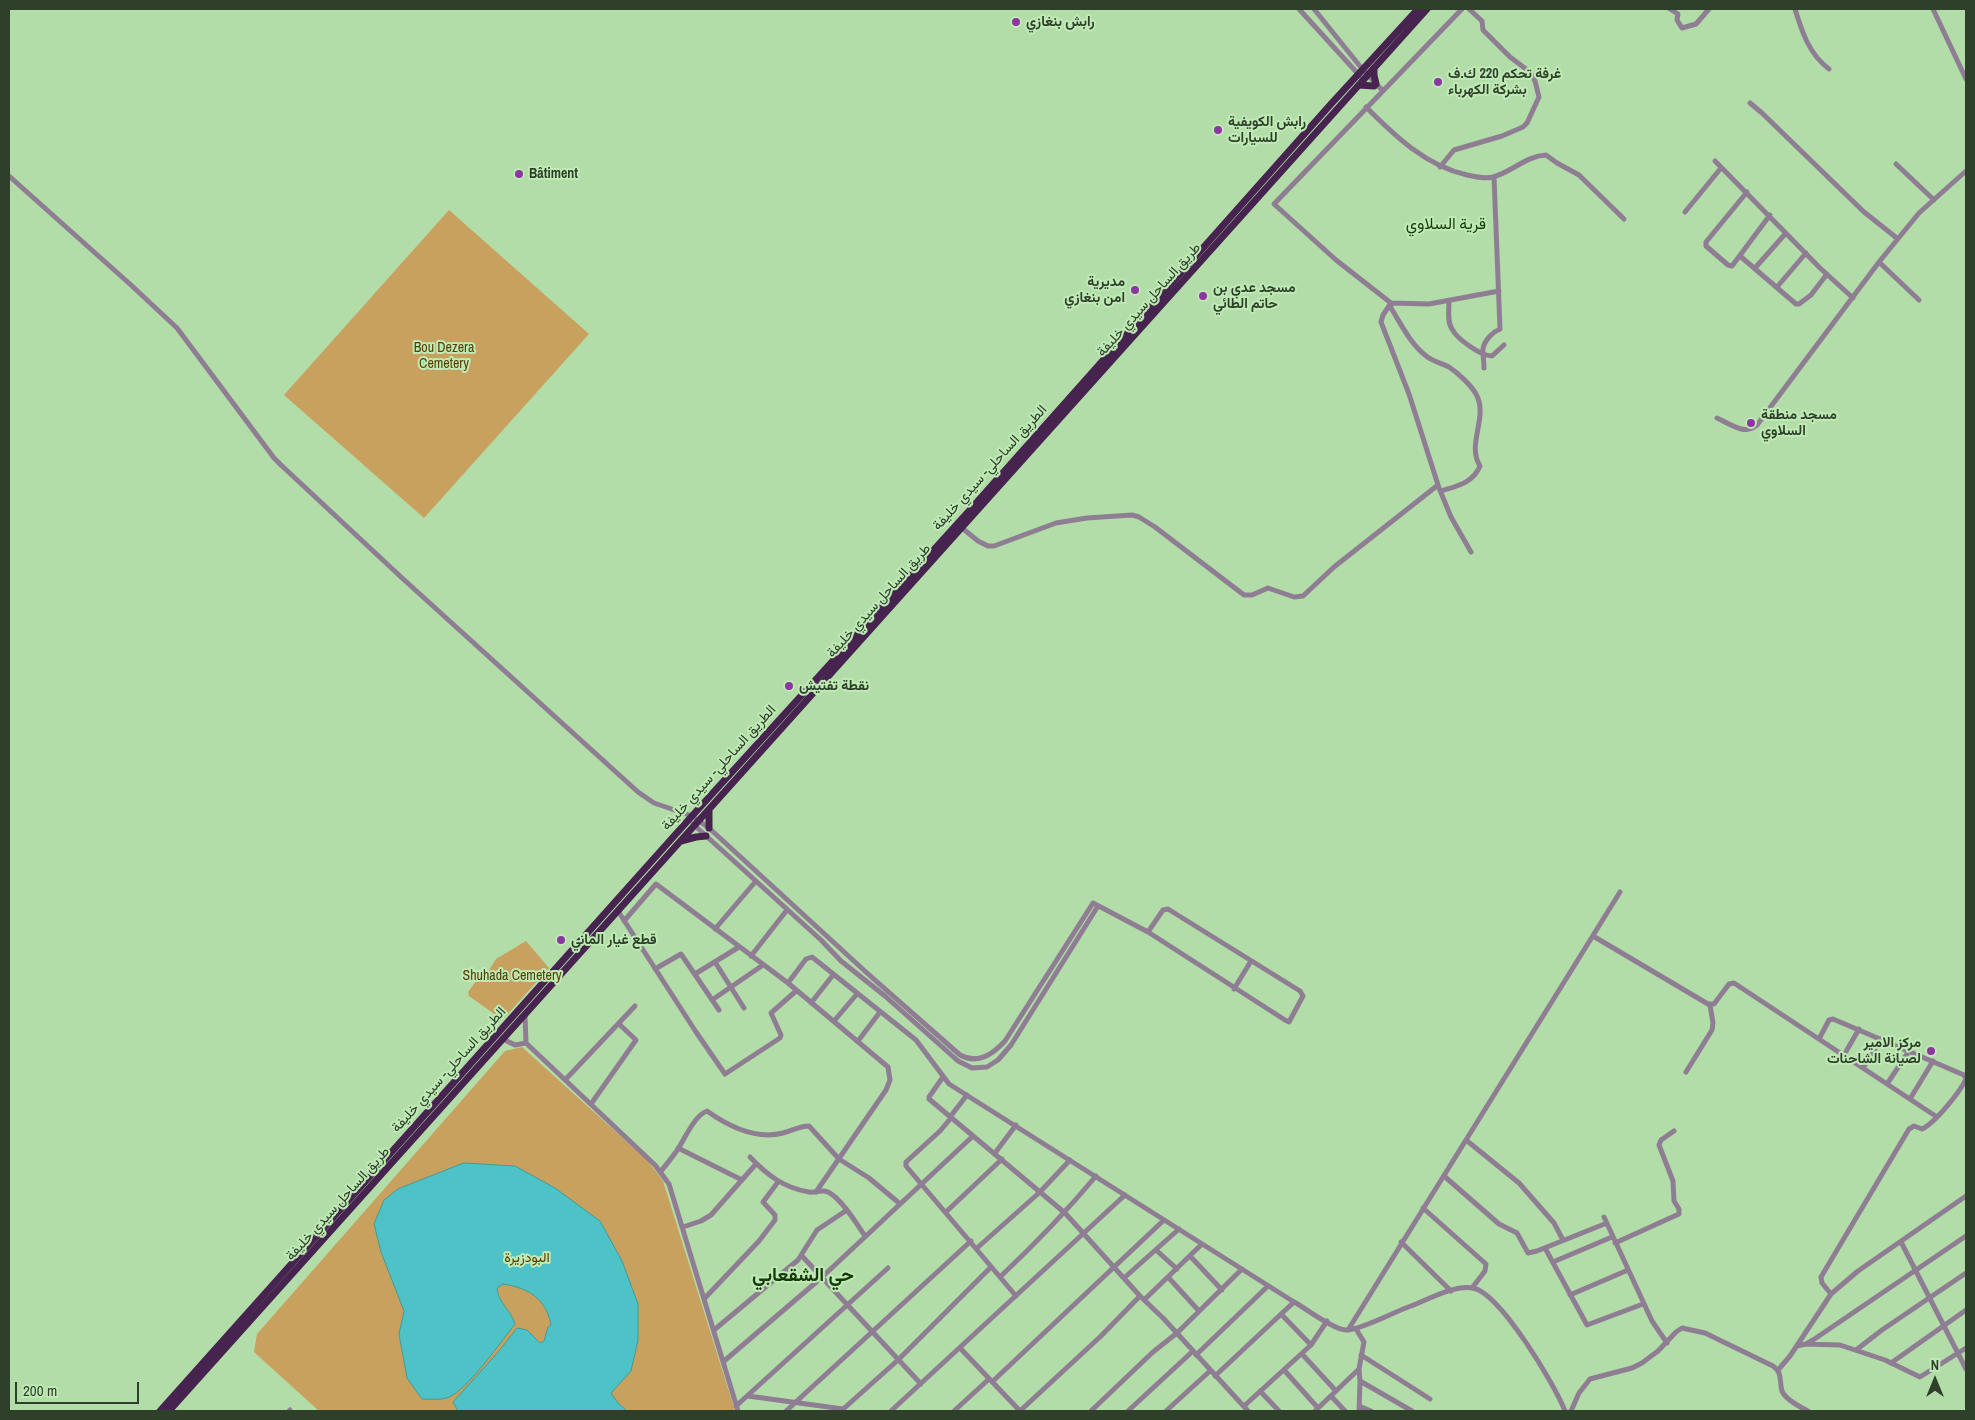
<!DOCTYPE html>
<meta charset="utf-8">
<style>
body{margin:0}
#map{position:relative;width:1975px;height:1420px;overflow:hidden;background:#b2dca8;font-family:"Archivo Narrow",sans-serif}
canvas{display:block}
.frame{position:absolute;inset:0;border:10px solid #2e3f2a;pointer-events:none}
.north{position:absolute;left:1910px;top:1355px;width:50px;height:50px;-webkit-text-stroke:4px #bfeab5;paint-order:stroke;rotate:0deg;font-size:14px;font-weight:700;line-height:20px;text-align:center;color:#2e3f2a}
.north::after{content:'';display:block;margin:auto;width:18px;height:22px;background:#2e3f2a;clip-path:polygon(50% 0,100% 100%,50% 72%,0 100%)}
.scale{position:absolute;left:15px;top:1382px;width:124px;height:22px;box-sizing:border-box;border:2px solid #2e3f2a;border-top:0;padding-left:6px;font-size:15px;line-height:18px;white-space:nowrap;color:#2e3f2a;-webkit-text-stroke:4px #bfeab5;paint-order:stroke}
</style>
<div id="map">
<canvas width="1975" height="1420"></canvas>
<div class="frame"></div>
<div class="north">N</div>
<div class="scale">200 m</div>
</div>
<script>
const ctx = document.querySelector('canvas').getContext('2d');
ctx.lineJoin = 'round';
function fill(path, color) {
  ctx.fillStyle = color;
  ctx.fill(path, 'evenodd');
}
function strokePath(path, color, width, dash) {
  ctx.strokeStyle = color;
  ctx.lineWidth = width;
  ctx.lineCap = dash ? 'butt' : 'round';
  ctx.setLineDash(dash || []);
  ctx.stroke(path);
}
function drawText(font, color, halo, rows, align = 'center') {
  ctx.font = font + ' "Archivo Narrow",Vazirmatn,sans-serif';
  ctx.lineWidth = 4;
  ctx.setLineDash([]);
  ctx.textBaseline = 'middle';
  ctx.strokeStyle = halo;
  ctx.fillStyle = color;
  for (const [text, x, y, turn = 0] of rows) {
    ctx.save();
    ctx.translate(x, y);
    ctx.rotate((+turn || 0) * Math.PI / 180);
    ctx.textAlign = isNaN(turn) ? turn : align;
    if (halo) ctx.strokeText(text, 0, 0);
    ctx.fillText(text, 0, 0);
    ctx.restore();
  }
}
const green = new Path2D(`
 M449 210 589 334 424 518 284 395Z
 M526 941 549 968 506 1016 500 1018 469 996 468 992 482 973 486 975 496 959Z
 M522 1047 648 1161 663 1181 735 1411H319L254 1352 257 1334 505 1051Z`);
const water = new Path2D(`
 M464 1163 515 1166 555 1188 600 1221 622 1261 638 1304V1340L631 1371 611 1393 618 1403 627 1411H458L453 1402 499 1351 517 1328 527 1330 540 1343 544 1341 548 1327 551 1325C546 1298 528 1288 503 1284L497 1288C498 1303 511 1310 515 1324 500 1343 472 1383 453 1395 444 1401 432 1399 422 1399L407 1378 399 1334 404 1311 381 1252 374 1224 384 1200 398 1189Z`);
const minor = new Path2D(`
 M1299 9 1360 76
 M1314 9 1363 70 1383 91
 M1670 9 1678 14 1677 20 1682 28 1696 24 1709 9
 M1795 9C1802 32 1809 54 1829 69
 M1933 9 1966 79
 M1750 103 1762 113 1864 212 1898 239
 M1366 107C1395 136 1426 166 1467 175 1476 177 1484 179 1493 177 1512 172 1526 156 1546 155L1557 163 1579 175 1624 219
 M1715 161 1820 268 1853 298
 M1896 164 1934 200
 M1440 167 1454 150 1502 136 1523 127 1527 123 1539 97 1535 81 1530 72 1510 57 1483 30 1482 21 1469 9
 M9 176 131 285 177 328 274 458 281 465 401 577 638 792 654 803 692 816 709 828 867 973 960 1055C978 1065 993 1054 1005 1041L1093 903 1148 932 1285 1020 1289 1022 1303 996 1300 991 1168 909 1163 910 1148 932
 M1747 192 1706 242V246L1728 265 1732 266 1770 215
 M1685 212 1721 168
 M1740 256 1796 304H1799L1811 295 1827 274
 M1879 262 1919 300
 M1755 268 1786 233
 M1777 287 1806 253
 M1449 301C1449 310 1447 322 1452 329 1457 339 1481 356 1492 356L1504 345
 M1484 368C1484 353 1479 348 1490 336 1494 332 1495 331 1500 329L1494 177
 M1717 418C1730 424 1745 436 1757 425L1879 262 1919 213 1966 171
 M1441 491C1457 486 1473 483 1480 466 1466 444 1489 417 1476 394 1471 385 1458 373 1449 367 1441 363 1431 361 1425 355 1410 343 1401 324 1391 308V303L1336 260 1274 204 1462 9
 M962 528 978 541 988 546H994L1056 523 1087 518 1132 515 1139 517 1155 527 1244 595H1252L1268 588 1294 597 1303 596 1334 567 1438 485
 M1471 552 1451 517 1439 488 1409 394 1381 322 1383 315 1391 303 1429 304 1499 291
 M693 824 821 940 841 961 885 996 958 1061 972 1068 987 1067 998 1060 1011 1045 1098 906
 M618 911 696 1032 725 1074 780 1038 781 1035 771 1013 796 991
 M624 921 656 884 788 983 888 1067 890 1080 886 1090 816 1192
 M715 929 756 881
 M1593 936 1708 1004H1714L1729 984 1734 983 1937 1117
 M751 956 787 910
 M715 962 744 1008
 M655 969 681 954 719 1010
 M695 974 739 947
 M788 983 806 959 812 957 916 1040 949 1084 1294 1302C1307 1309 1335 1331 1347 1330 1361 1330 1396 1311 1411 1306 1429 1299 1454 1285 1473 1288 1500 1293 1555 1385 1565 1411
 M1234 989 1251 961
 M712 1000 763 965
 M811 1003 833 975
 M525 1015 526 1043 655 1165 669 1184 738 1411
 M834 1021 857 994
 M503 1039 515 1045 526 1043
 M1819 1039 1829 1020 1833 1019 1964 1075 1966 1079C1960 1092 1935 1123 1922 1129L1914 1126 1909 1129 1821 1277 1822 1283 1831 1294
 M858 1041 880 1012
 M1844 1055 1859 1029
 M1863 1068 1881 1039
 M1686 1072 1712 1030 1713 1023 1710 1005
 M943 1077 929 1097V1099L1065 1213 1140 1296 1164 1319 1248 1411
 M565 1080 635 1006
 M1887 1084 1909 1051
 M1910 1099 1933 1061
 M591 1104 636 1040 619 1024
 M950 1117 967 1095
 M951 1118 940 1131 906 1162V1166L1016 1296
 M1466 1140 1519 1183 1554 1223 1563 1240
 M678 1148 742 1180
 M995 1153 1016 1125
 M750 1157C767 1175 784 1188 809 1192 815 1193 822 1189 828 1192 841 1198 857 1224 865 1236
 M661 1171C667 1164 673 1156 678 1149 685 1138 695 1115 707 1111 728 1126 756 1140 783 1133 791 1131 800 1126 809 1126L839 1159 869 1178 899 1203
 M1444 1176 1499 1224 1517 1233 1528 1253 1537 1251 1607 1223
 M1423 1208 1486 1264 1485 1271 1472 1288
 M946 1212 1002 1159
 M1604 1217 1652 1321 1667 1343
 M683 1227 701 1221 711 1215 756 1164
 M1401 1242 1451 1291
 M1901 1242 1966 1369
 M1615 1243 1679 1214V1209L1674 1201 1673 1181 1659 1145 1661 1140 1674 1131
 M977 1248 1040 1192 1070 1160
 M1545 1248 1587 1325 1643 1304
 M1156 1250 1177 1269
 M802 1256 921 1384
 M1190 1256 1222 1290
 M1553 1262 1612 1237
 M1000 1277C1034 1245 1066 1212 1096 1176
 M1168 1277 1199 1311
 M1124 1278 1179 1229
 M1570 1295 1628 1270
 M704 1299 759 1241 775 1220V1215L763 1202 778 1182
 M1144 1300 1202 1244
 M1281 1314 1311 1345
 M1356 1329 1364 1342 1359 1369 1360 1381 1359 1411
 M714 1330 798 1260 817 1230 847 1210
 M1348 1330 1620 892
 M1806 1344 1840 1345 1885 1360 1920 1377 1966 1348
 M1797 1346 1806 1344 1813 1340 1966 1236
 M960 1348 1020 1411
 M1856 1350 1882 1330 1966 1273
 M1302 1354 1336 1391
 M1196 1355 1268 1286
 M1361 1355 1430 1399
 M723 1362 821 1278 973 1136
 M1891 1363 1966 1310
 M1284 1370 1318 1408
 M1778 1370 1790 1356 1831 1294 1858 1271 1966 1196
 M1215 1376 1294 1302
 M1360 1381 1412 1411
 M992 1382 1164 1220
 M1260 1391 1279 1411
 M748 1396 843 1409
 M1331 1396 1345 1411
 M736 1406 888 1268
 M1244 1406 1311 1345 1327 1321
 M1359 1406 1371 1411
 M289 1411 290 1410
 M786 1411 971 1241
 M841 1411 898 1360 991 1267
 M891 1411 1125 1195
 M954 1411 989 1379
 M1020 1411 1101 1336 1140 1296
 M1091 1411 1153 1352 1177 1333 1242 1269
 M1128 1411 1193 1351
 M1166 1411 1210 1371
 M1315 1411 1359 1369
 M1571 1411 1579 1393 1590 1379 1632 1368 1642 1363 1658 1351 1676 1332 1682 1328 1705 1333 1773 1366C1783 1373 1779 1381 1782 1391 1785 1399 1800 1407 1808 1411`);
const highway = new Path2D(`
 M1374 68V75L1376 84
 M1359 85 1374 86
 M709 828V811
 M681 841 696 837 706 836
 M160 1411 692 816 969 511 1331 104 1418 9
 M169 1411 1427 9`);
const markers = [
 [1016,22,5,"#8d35a2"],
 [1438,82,5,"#8d35a2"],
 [1218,130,5,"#8d35a2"],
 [519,174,5,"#8d35a2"],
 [1135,290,5,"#8d35a2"],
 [1203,296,5,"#8d35a2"],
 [1751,423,5,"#8d35a2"],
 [789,686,5,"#8d35a2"],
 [561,940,5,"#8d35a2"],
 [1931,1051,5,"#8d35a2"]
];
const poiNames = [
 ["رابش بنغازي",1026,22],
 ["غرفة تحكم 220 ك.ف",1448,74],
 ["بشركة الكهرباء",1448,90],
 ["رابش الكويفية",1228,122],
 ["للسيارات",1228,138],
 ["Bâtiment",529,174],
 ["مديرية",1125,282,"right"],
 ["امن بنغازي",1125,298,"right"],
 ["مسجد عدي بن",1213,288],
 ["حاتم الطائي",1213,304],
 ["مسجد منطقة",1761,415],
 ["السلاوي",1761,431],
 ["نقطة تفتيش",799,686],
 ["قطع غيار الماني",571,940],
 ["مركز الامير",1921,1043,"right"],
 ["لصيانة الشاحنات",1921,1059,"right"]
];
const streetNames = [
 ["طريق الساحل سيدي خليفة",1149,300,-48],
 ["الطريق الساحلي- سيدي خليفة",990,468,-48],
 ["طريق الساحل سيدي خليفة",879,601,-48],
 ["الطريق الساحلي- سيدي خليفة",719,768,-48],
 ["الطريق الساحلي- سيدي خليفة",449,1070,-48],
 ["طريق الساحل سيدي خليفة",338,1204,-48]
];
const parkNames = [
 ["Bou Dezera",444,348],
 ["Cemetery",444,364],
 ["Shuhada Cemetery",512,976],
 ["البودزيرة",527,1258]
];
const quarterNames = [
 ["قرية السلاوي",1446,225]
];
const districtNames = [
 ["حي الشقعابي",803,1276]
];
fill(green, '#c8a15e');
fill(water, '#4dc2c7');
strokePath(water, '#449b98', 1);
strokePath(minor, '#8f7e93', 5);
strokePath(highway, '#47244f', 7);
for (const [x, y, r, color] of markers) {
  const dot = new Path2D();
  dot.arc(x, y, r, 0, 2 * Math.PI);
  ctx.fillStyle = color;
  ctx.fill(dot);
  strokePath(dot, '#bfeab5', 2);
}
drawText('bold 14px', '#2e3f2a', '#bfeab5', poiNames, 'left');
drawText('14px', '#2e3f2a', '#bfeab5', streetNames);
drawText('14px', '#593c00', '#bfeab5', parkNames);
drawText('16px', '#16390b', '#bfeab5', quarterNames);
drawText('bold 19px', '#16390b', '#bfeab5', districtNames);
</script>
